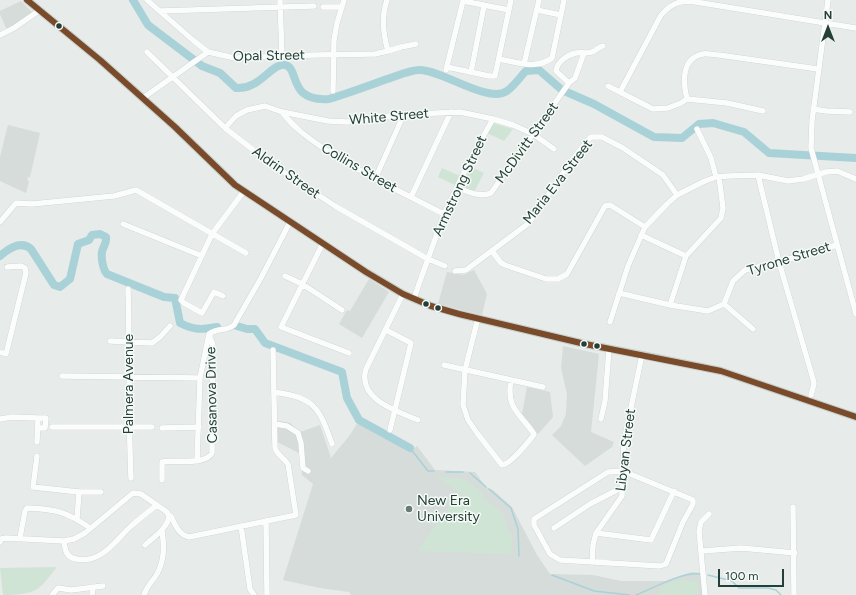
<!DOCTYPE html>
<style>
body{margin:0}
#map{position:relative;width:856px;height:595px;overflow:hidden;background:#e7ebe9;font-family:Figtree,sans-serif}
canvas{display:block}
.north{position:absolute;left:808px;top:8px;width:40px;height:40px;-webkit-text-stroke:3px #f5faf7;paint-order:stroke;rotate:0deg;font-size:11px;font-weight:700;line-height:16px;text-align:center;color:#243f37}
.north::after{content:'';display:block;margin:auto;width:14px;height:18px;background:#243f37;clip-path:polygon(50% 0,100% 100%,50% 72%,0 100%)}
.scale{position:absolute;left:718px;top:569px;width:66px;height:18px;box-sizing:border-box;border:2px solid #243f37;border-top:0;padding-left:5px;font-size:12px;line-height:14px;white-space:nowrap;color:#243f37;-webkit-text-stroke:3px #f5faf7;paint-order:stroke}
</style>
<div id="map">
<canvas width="856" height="595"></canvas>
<div class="north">N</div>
<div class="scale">100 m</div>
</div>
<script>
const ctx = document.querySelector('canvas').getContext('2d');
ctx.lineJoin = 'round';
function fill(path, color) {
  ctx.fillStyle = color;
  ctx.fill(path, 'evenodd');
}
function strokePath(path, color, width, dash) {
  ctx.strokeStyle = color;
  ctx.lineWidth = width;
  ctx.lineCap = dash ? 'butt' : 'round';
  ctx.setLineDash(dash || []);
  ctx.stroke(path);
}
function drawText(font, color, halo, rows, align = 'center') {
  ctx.font = font + ' Figtree,sans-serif';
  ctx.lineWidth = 3;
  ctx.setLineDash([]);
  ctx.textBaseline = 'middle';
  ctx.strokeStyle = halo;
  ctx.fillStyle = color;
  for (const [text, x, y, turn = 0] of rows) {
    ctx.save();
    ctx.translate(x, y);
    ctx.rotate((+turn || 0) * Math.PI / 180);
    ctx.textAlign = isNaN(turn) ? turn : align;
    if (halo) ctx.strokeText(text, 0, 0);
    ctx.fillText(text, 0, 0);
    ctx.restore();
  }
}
const built = new Path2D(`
 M21 1 35 15 7 30 0 14V11Z
 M8 125 40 133 30 177H28L27 180 29 181 26 193 0 181V157Z
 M474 270 487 294 482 315 438 304 447 272 463 275Z
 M369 279 389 292 362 338 339 324 347 310 350 311Z
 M563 346 599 354 591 432 614 442 612 447 585 466 552 435 561 426 566 414 567 394 561 368Z
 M527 387 550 392 553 417 538 434 522 414Z
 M280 421 290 423 300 432 320 425 331 458 350 435 358 422 410 452 417 446 435 470 475 472 486 487 493 490 512 507 537 555 550 574 593 575 621 581H666L691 572 702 573 703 595H351L349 592 320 588 283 580 313 484 302 475 301 454 273 440V425Z`);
const green = new Path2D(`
 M493 123 513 129 504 141 487 133Z
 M469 166 484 173 474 192 459 187Z
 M442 168 462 177 457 186 438 177Z
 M435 476 464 479 482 492 484 498 503 513 507 529 512 535 511 554 417 551 453 502 458 505 464 496Z
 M57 567C51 574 46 582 40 587 30 595 14 595 3 595L0 568Z
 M677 580 698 581 699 595H658L661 587Z`);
const stream = new Path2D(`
 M410 448 428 471H434
 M446 472H463
 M470 473 486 487
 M489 489 511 508 518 529 519 556
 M552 575 594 591 630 595
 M708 575 732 581 739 588H768L776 590 781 595
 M636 595C654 588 681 572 700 574`);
const river = new Path2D(`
 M133 0 148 25 202 66 220 73 236 88C260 90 272 62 285 65 300 68 287 102 329 99 349 93 368 86 387 79 397 76 409 70 420 70 442 70 488 104 507 91 514 86 520 77 526 71L539 70 562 90 594 104 654 137 682 138 699 124 713 123 744 132 769 153 856 158
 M0 256C9 248 21 240 31 249L54 285 60 287 70 279 78 244 89 240 92 235 100 234 106 237C107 244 103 246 102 252 101 258 103 270 107 274L164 297 175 298 180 323C194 330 201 330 217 327
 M237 326 247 329H255L265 343 342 372 347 398 359 420 410 448`);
const minor = new Path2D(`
 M147 0 194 41 208 52 235 58 315 55 375 54 388 51 401 47 416 44
 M280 0 282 56
 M387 0C381 17 383 34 388 51
 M828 0 812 121 811 148 856 314
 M323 7H342
 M537 10 561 15
 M160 11 314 6
 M0 35 14 28 40 10
 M147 52 225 128 270 163 335 206 428 259 445 266
 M584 53 575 78 569 83 556 71C557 62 567 55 576 53 581 52 587 54 592 52 596 51 598 47 603 46
 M499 59C515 62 537 70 552 58L564 0
 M524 64 539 0
 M447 67 489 76H495L511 0
 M446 70 463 1 509 10
 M471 72 484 6
 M608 86 653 109 668 108 681 103 687 99 727 103 763 111
 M333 91 334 40 337 23 344 0
 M620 92 661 15C674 0 684 0 702 3L856 28
 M143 98 208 52
 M687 99C683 83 681 58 703 54 708 53 714 55 719 55L818 69
 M813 109 826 111 850 112
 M282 112C293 127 307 137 323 148 361 173 403 193 444 214
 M225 128 236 116 247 110 265 106 282 112 328 121 347 122 370 120 394 115 460 112 493 119 513 125 533 134 554 149
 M697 129 711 158 716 177
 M758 175 779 262 813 379 814 384 811 395
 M375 179 404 114
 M457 188C467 191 480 198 491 193L569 83
 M411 197 451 112
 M0 222 16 203 32 204 114 196 136 190 246 253
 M123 224 202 256
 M641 235 686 256
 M323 243 281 327 349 353
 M492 251 501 263 505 265 546 279H558L567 274 605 206 610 205 645 227
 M455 271 466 270 529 223 572 160 588 140 591 137H602L623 148 663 175 677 195
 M285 276 302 284 342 310
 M128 289C130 352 128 415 131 478
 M619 293 670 305 708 311 724 304 733 281 745 270 779 262 837 245
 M403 294 366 369C357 399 396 411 418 420
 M223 296 214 292 202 313 184 303 181 300 212 234 244 191
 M414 298 444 214 473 154 493 119
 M724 304 753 329
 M670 305 686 256 721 218 723 208 719 177
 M478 318 465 370 463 405 468 420 477 433 502 465C511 464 527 443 533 436L534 434C519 412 506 409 511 380
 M610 322 628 266 645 227 667 204 677 195 705 181 716 177 728 176 758 175 788 181 803 179 826 172 837 171 856 179
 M386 330 411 343 390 430
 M110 341 152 343 160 337 170 326
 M0 352 6 354 26 273 25 268 21 266 7 267
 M444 365 543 387
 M62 376 200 378
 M274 392C315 398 319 407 332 444
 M0 419 12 417 38 418 37 442
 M601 419 605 401 609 349
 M275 424 287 426 298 433 301 443 303 468 308 471
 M52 427H152
 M38 428H45L46 418H38
 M162 428 199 427
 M37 456 33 487 79 492 77 519
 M197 461 200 378 209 334C219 327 226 332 234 325L261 278 290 222
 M623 471 693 500V504L683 522 666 564 660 566 560 560 550 554 534 525V519L608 472Z
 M162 480V462C175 459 205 466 212 453L213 345 209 334
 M79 492H101
 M793 507 794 595
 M266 521 267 595
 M241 526 250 589 254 595
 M554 528 590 504 617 490 622 489
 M596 533 651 540 674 491
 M20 538 25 511 27 508C56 509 67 512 90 528
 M64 541C65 550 66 557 76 559 101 564 114 542 130 527 139 519 148 512 157 505
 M0 542 1 539 6 538 64 541 74 539 85 533 133 493 141 494 167 512 169 516H171C175 525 179 535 189 537L296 515 288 464C284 458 277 455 275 448L273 350
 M145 545C154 537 168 528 169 516
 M702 551 741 548 795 553
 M592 563 593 545 596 533 622 496 624 441 642 355
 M52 595 58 588 71 590 103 586
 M92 595 93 587
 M144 595C146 587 153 581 157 574 165 559 164 546 162 530
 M705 595 699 531 701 522 709 514`);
const major = new Path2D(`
 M27 0 100 60 175 127 235 185 366 272 403 294 431 306 459 314 585 344 647 356 721 371 856 417`);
const bus1 = new Path2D(`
 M27 0 100 60 175 127 235 185 366 272 403 294 431 306 459 314 585 344 721 371 856 417`);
const markers = [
 [59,26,3.5,"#243f37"],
 [426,304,3.5,"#243f37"],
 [438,308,3.5,"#243f37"],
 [584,344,3.5,"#243f37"],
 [597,346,3.5,"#243f37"],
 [409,509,4,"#687b75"]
];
const streetNames = [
 ["Opal Street",269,56,-1],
 ["White Street",389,117,-5],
 ["McDivitt Street",527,143,-54],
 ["Collins Street",359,168,30],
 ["Aldrin Street",286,173,35],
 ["Maria Eva Street",558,182,-52],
 ["Armstrong Street",460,186,-65],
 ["Tyrone Street",789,259,-17],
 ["Palmera Avenue",129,384,-90],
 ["Casanova Drive",212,395,-91],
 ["Libyan Street",626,450,-83]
];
const poiNames = [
 ["New Era",417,501],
 ["University",417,517]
];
fill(built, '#d5dcd9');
fill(green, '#d0e4d6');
strokePath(stream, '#a9d2d8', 1.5);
strokePath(river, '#a9d2d8', 8);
strokePath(minor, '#c4c8c6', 6);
strokePath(major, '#c2cac7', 8);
strokePath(minor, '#fbfcfc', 5.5);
strokePath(major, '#ced7d4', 7);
strokePath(bus1, '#7a4b2a', 6);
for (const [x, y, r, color] of markers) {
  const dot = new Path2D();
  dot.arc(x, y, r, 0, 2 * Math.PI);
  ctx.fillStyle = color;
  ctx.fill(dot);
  strokePath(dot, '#f5faf7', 1.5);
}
drawText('14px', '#243f37', '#f5faf7', streetNames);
drawText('14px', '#243f37', '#f5faf7', poiNames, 'left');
</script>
